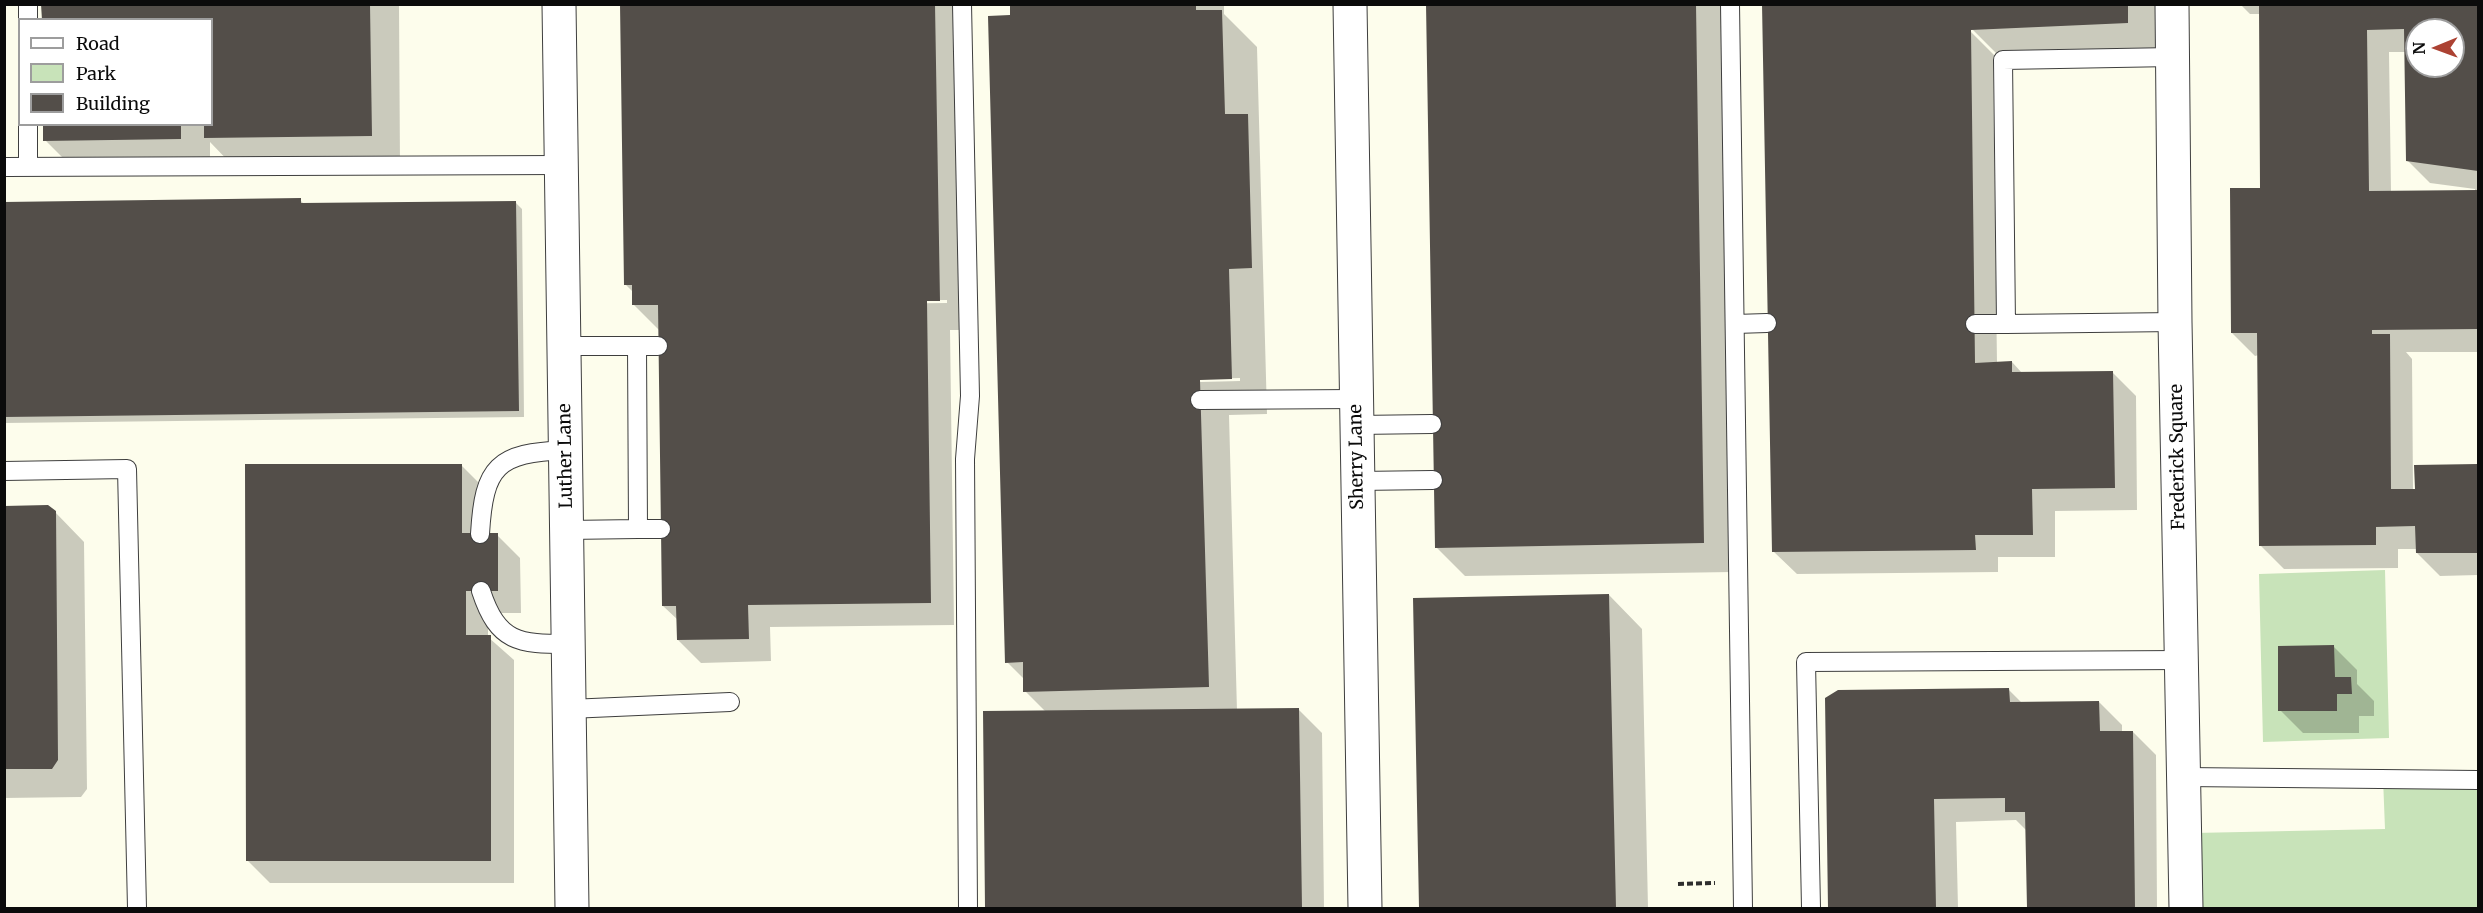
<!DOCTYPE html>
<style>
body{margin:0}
#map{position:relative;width:2483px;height:913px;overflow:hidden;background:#fdfdec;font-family:Merriweather,serif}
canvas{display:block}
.frame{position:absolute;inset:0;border:6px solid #0b0b0b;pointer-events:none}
.legend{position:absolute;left:18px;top:18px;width:195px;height:108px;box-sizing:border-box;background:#fff;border:2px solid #9d9d9d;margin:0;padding:8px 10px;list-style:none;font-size:18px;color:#0b0b0b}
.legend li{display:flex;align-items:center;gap:12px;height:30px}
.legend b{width:30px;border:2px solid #9d9d9d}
.north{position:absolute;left:2405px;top:18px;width:60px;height:60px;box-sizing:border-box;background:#fff;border:2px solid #9d9d9d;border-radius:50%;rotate:269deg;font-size:16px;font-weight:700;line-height:24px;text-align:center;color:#0b0b0b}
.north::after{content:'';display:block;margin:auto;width:21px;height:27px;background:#ac4233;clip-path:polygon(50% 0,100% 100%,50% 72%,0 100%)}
</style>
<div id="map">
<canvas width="2483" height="913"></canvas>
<div class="frame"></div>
<ul class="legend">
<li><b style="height:8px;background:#fff"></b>Road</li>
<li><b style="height:16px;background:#c8e3b9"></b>Park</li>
<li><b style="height:16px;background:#534e49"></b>Building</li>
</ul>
<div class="north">N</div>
</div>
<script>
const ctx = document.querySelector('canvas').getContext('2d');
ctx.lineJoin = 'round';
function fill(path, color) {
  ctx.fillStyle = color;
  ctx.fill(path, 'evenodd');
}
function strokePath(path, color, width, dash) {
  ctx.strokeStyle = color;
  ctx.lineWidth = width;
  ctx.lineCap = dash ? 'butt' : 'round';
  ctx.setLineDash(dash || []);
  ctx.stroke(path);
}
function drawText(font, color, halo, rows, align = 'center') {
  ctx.font = font + ' Merriweather,serif';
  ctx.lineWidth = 6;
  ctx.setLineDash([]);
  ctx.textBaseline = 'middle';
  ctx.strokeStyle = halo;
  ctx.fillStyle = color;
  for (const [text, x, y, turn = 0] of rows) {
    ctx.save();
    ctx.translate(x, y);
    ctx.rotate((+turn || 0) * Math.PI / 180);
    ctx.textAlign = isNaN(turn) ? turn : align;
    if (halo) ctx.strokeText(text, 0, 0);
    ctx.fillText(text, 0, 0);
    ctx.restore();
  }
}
const green = new Path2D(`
 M2385 570 2389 738 2263 742 2259 574Z
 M2383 778 2478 780V908H2192L2194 833 2385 829Z`);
const shadow = new Path2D(`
 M43 4H399L400 165 234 167 210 142V168L74 169 45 140 44 124H212V20Z
 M621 4H964L968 330H950L954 625 770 627 771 661 701 663 678 640V620L663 606 660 331 633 304V292L625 284ZM947 300V303L768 305V302ZM658 303 742 305 658 306Z
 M1012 4H1224V14L1257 47 1267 414 1229 415 1237 711 1299 710 1322 733 1324 908H986L985 713 1046 712 1025 691V680L1007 662ZM1240 378V381L1200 382 1197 379Z
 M1428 4H1724L1733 572 1465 576 1436 547Z
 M1763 4H2161L2163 57 2007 64 1969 26V30L2003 64H1993L1997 363 2012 362 2022 373H2113L2136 396 2137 510 2055 511V557H1998V572L1797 574 1774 552Z
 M2240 4H2478V352H2406L2412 359 2413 490H2416V467L2478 466V575L2440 576 2417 553V549H2398V568L2284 569 2261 546 2259 355 2255 356 2232 333 2262 189 2260 14H2250ZM2417 30H2453V66H2417ZM2389 52H2406L2407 160 2430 183 2475 189V191L2391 192Z
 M300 200 305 205 516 203 522 209 524 417 4 423V203Z
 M462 466 485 489V535H497L520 558 521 613H488V637L514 660V883H270L247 860Z
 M4 507 55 512 84 542 87 789 81 797 4 798Z
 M1609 595 1642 629 1648 908H1421L1415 599Z
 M2334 647 2357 670V684L2374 701V716H2359V733H2303L2280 710Z
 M2009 690 2022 703 2099 702 2122 725V732H2133L2156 755 2157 908H2029L2027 831 2016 820 1956 822 1958 908H1829L1827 699Z`);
const building = new Path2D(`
 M41 4H370L372 136 204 138V124H212V20H42Z
 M620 4H935L940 301H927L931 603 748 605 749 639 677 640 676 606H662L658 305H632V285H624Z
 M1010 4H1196V10H1222L1225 114H1248L1252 268 1229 269 1232 379 1200 380 1209 687 1023 692V662L1005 663 988 16 1010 15Z
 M1426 4H1696L1704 543 1435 548Z
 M1762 4H2128V23L1971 30 1975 363 2012 361V372L2113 371 2115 488 2032 489 2033 535H1975L1976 550 1772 552Z
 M2259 4H2478V171L2406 161 2404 29 2367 30 2369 191 2478 190V329L2372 330V334H2390L2391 489H2415L2414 465 2478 464V553H2416L2415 526 2376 527V545L2259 546 2257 333H2231L2230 188H2260ZM2417 30H2453V66H2417Z
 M43 124H181V139L43 141Z
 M301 198V203L516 201 519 411 4 417V202Z
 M245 464H462V533H498V591H466V635H491V861H246Z
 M48 505 56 511 58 760 52 769H4V506Z
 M1609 594 1616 908H1419L1413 598Z
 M2334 645 2335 677H2351L2352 694H2337V711H2278V646Z
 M2009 688 2010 702 2099 701 2100 731H2133L2135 908H2027L2025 812H2005V798L1934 799 1936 908H1828L1825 698 1838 690Z
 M1299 708 1302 908H985L983 711Z`);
const path = new Path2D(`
 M1678 884 1715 883`);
const service = new Path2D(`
 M28 4V20
 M962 4 970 396 965 459 968 908
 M1730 4 1743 908
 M2173 57 2003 60 2006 324 2175 322
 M28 124V167
 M4 167 562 165
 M1735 324 1767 323
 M1975 324H2006
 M564 346H658
 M1200 400 1356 399
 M1357 425 1432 424
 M4 471 127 469 137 908
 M1358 481 1433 480
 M638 529H661
 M567 530 638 529 637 346
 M480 534C484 466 497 453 566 450
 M481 591C498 643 519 644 568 644
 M569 709 730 702
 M2185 777 2478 780
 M1811 908 1806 662 2182 660`);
const minor = new Path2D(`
 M1350 4 1365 908
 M2172 4 2175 322 2186 908`);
const tertiary = new Path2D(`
 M559 4 572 908`);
const streetNames = [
 ["Luther Lane",566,456,-91],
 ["Sherry Lane",1357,457,-91],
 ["Frederick Square",2178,457,-91]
];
fill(green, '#c8e3b9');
fill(shadow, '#0003');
fill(building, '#534e49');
strokePath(service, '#3e3e3e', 20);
strokePath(minor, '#3e3e3e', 35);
strokePath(tertiary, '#3e3e3e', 35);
strokePath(path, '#2d2d2d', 4, [6, 3]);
strokePath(service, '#fff', 18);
strokePath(minor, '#fff', 33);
strokePath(tertiary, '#fff', 33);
drawText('18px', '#0b0b0b', '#fff', streetNames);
</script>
